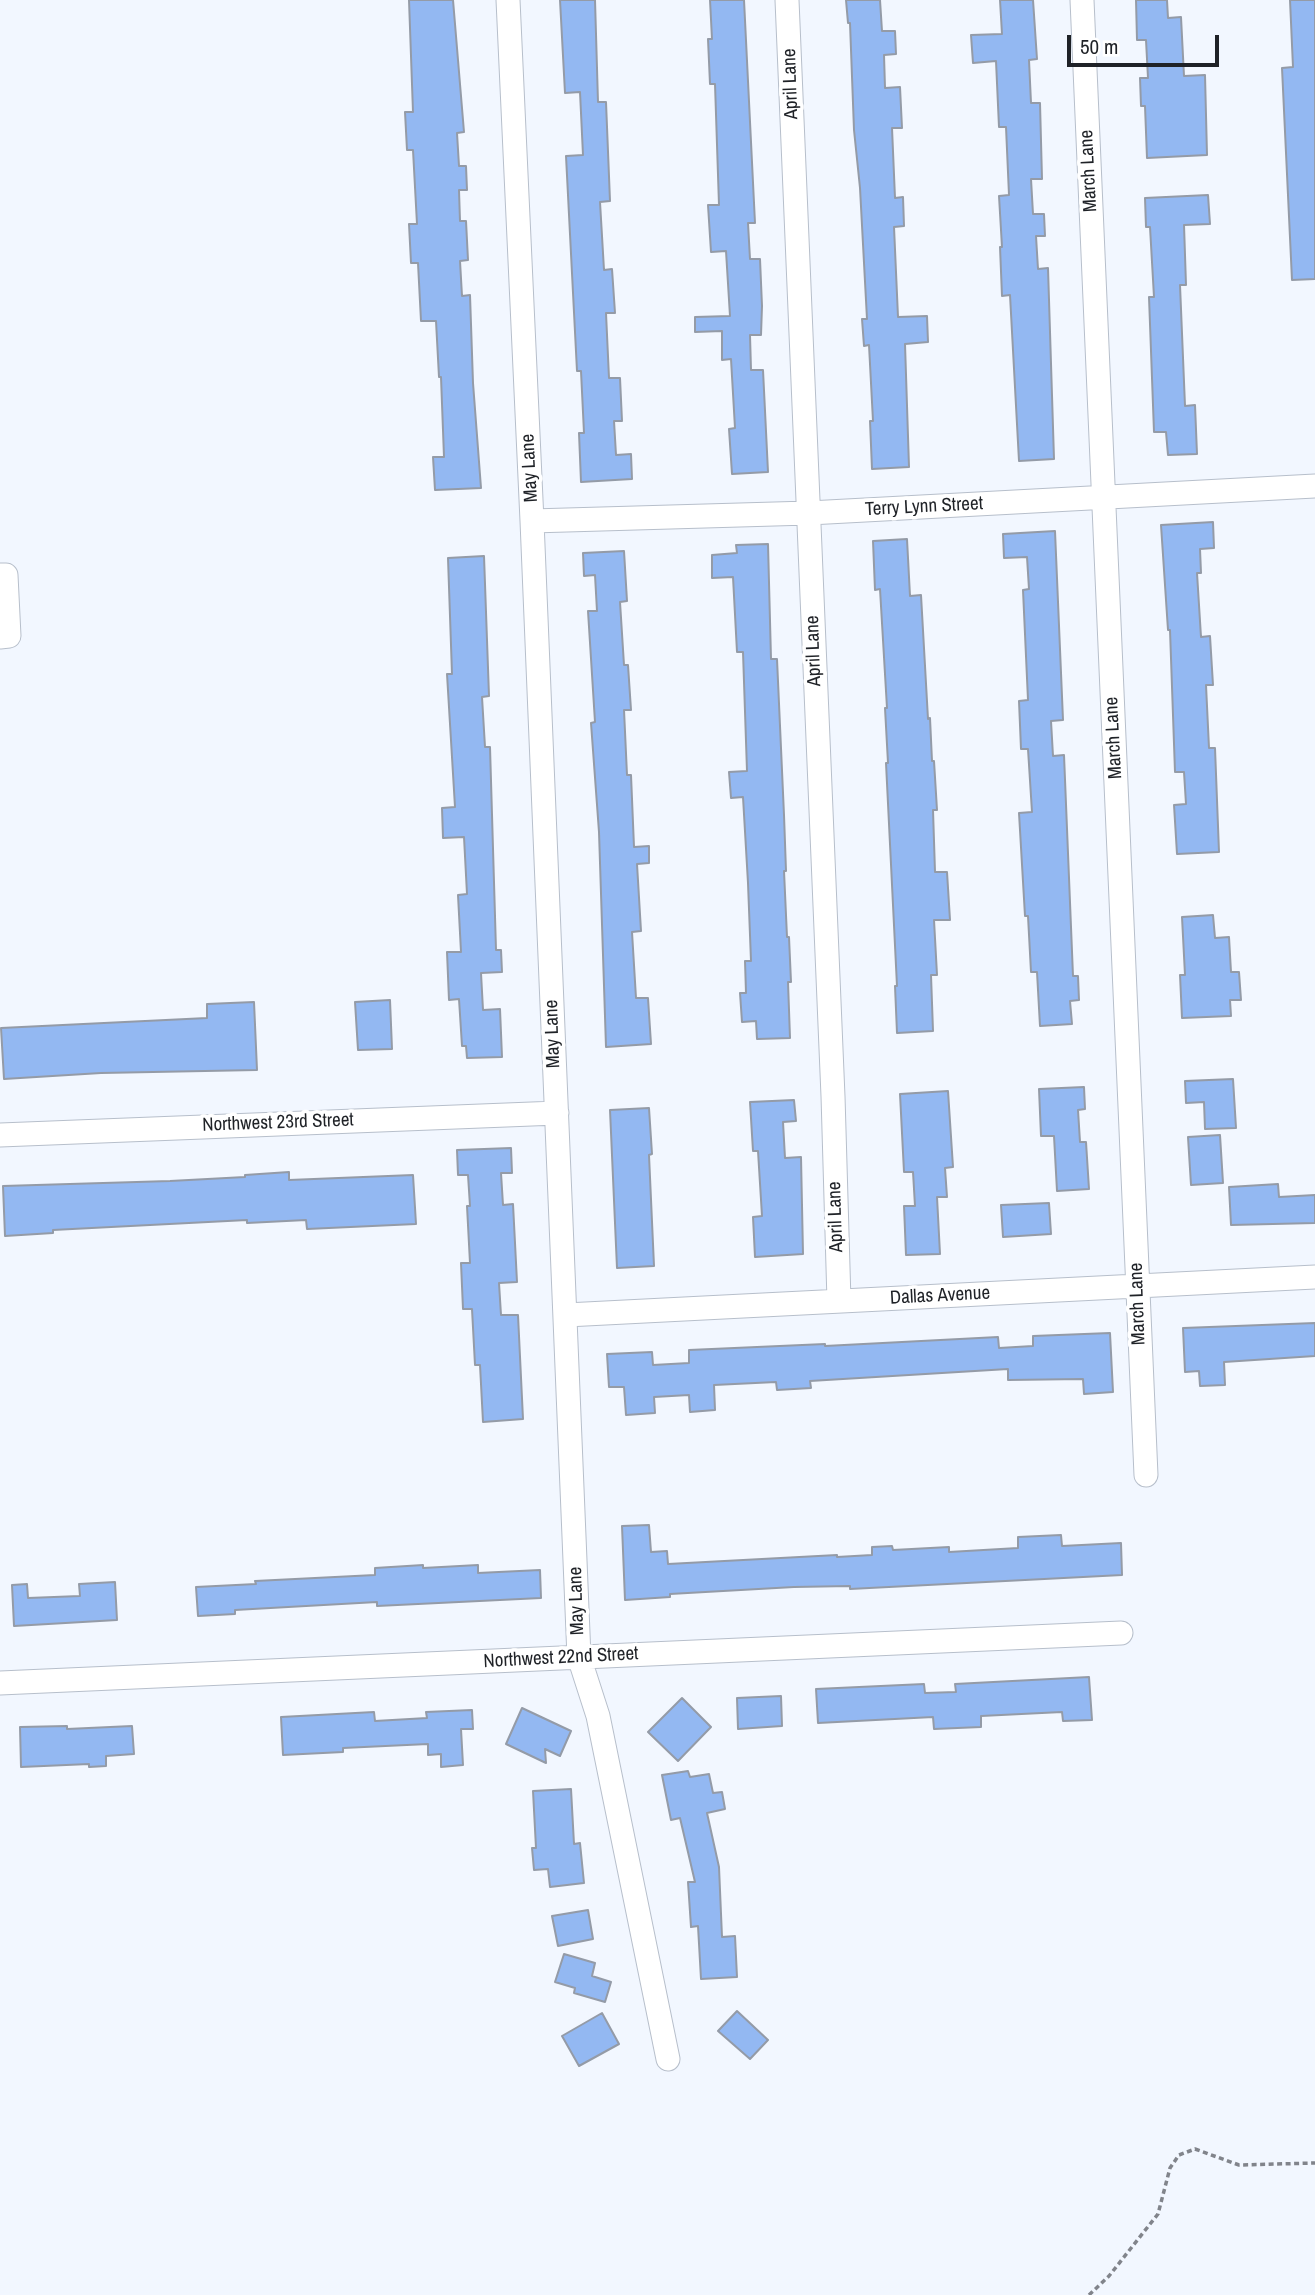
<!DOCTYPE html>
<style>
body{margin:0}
#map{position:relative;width:1315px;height:2295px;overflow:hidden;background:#f2f7ff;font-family:"Archivo Narrow",sans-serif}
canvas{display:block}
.scale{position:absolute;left:1067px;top:35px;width:152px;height:32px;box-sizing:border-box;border:4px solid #1f2227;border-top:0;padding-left:9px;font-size:21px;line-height:24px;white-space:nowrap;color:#1f2227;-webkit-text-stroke:5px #fff;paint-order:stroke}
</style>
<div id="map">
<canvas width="1315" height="2295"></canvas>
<div class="scale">50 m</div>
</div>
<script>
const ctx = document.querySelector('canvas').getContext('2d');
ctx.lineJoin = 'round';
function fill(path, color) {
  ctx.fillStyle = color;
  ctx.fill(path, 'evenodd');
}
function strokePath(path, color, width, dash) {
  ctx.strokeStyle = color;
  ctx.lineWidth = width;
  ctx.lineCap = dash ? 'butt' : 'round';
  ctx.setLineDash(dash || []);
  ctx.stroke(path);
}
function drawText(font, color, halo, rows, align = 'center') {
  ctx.font = font + ' "Archivo Narrow",sans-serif';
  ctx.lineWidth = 7;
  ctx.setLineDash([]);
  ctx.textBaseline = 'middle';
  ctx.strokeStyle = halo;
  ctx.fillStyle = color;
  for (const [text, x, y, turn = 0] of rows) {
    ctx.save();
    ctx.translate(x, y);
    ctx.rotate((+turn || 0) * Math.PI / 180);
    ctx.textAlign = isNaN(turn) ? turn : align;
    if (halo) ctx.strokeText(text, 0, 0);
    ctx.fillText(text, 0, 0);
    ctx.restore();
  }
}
const building = new Path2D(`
 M409 0H453L464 132 457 133 459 166H466L467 190H459L460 221H466L468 260 460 261 462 296 470 295 473 383 481 488 435 490 433 457H444L441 377H439L436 321H421L418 263H411L409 224H417L413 150H407L405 112H413Z
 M560 0H595L598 102H606L610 201 600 202 604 270 612 269 615 313H606L609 378H620L622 421H614L616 455 631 454 632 479 581 482 579 433H584L581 371H577L566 156 583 155 580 92 565 93Z
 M710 0H744L755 223H748L750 259H760L762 306 761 335H750L751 370H763L768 472 732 474 729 429 735 428 731 359 722 360V331L695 332V317L730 316 726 251 711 252 708 205H719L715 84H710L708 39H712Z
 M846 0H880L882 31H895L896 54 884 55 885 88 900 87 902 128H892L895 198 903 197 904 226 894 227 898 317 927 316 928 342 905 344 909 467 872 469 870 421H873L869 345 864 346 862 319H867L860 188 854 130 850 23H848Z
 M1000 0H1033L1037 59 1029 60 1031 103H1040L1042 179H1031L1033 214H1044L1045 236H1036L1038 269 1048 268 1054 459 1019 461 1010 295 1002 296 1000 247H1002L999 196 1009 195 1006 127H999L996 61 973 63 971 35 1002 34Z
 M1136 0H1167L1168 18 1181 17 1184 76 1205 75 1207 155 1147 158 1145 106H1141L1140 78H1148L1146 40H1137Z
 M1290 0H1315V279L1292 280 1282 68 1293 67Z
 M1208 195 1210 224 1184 225 1186 285H1180L1185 406 1195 405 1197 454 1168 455 1166 432H1154L1149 297H1154L1150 227H1146L1145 198Z
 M1213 522 1214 548 1200 549 1201 573H1197L1201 637 1210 636 1213 685H1206L1209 748H1215L1219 852 1177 854 1174 805 1186 804 1184 772H1175L1170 630H1168L1161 525Z
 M1055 531 1063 720 1051 721 1053 756 1064 755 1073 976H1078L1079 1000 1070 1001 1072 1024 1040 1026 1037 972H1031L1028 916H1025L1019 813 1032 812 1028 749H1021L1019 701 1028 700 1023 590 1029 589 1027 557 1004 558 1003 534Z
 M907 539 910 596 921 595 928 719 930 718 932 761H934L937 810H933L935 872H947L950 920H934L937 975H931L933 1031 897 1033 895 986H897L886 763H888L885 708H887L880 589 875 590 873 541Z
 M768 544 771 659H777L784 815 786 871H784L787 937H789L791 982H788L790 1038 757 1039 756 1021 742 1022 740 993H746L745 961H751L748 883 743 797 731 798 729 772 747 771 743 652H737L733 577 712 578V555L737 553 736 545Z
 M624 551 627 601 620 602 624 665H628L631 710H624L627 775H631L634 847 649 846V863L637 864 641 931 632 932 636 998H648L651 1044 606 1047 599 832 591 723 595 722 588 611H597L595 575 584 576 583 553Z
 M484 556 489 696 482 697 485 747H490L496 950H501L502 972 481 973 483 1010 500 1009 502 1057 467 1058 466 1046H462L459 999 449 1000 447 952H461L458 895 467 894 464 837 443 838 442 808 455 807 447 674H452L448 558Z
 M1213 915 1215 938 1229 937 1231 972H1239L1241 1000H1230L1231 1016 1182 1018 1180 975H1185L1182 917Z
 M390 1000 392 1049 358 1050 355 1002Z
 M254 1002 257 1070 101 1073 4 1079 1 1028 207 1018V1004Z
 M1233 1079 1236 1128 1205 1129 1204 1102 1186 1103 1185 1081Z
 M1084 1087 1085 1109 1078 1110 1080 1142H1086L1089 1189 1057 1191 1054 1136H1041L1039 1089Z
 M948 1091 953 1167 945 1168 947 1197H937L940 1254 906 1255 904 1206H915L913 1172H904L900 1094Z
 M794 1100 796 1121 783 1122 785 1158 801 1157 803 1254 755 1257 753 1217 762 1216 758 1151H753L750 1102Z
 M649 1108 652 1154 649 1155 654 1266 617 1268 610 1110Z
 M1220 1135 1223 1183 1191 1185 1188 1137Z
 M511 1148 512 1173H501L503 1205 513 1204 517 1282 499 1283 501 1315H518L523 1419 483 1422 480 1365H475L472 1309H463L461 1263H470L467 1206H470L468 1175H458L457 1150Z
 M289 1172V1180L413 1175 416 1224 307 1229 306 1220 247 1223V1220L53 1230V1233L5 1236 3 1186 170 1181 245 1177V1175Z
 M1278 1184 1279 1197 1315 1195V1223L1231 1225 1229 1187Z
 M1049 1203 1051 1234 1003 1237 1001 1205Z
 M1315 1323V1356L1224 1362 1225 1385 1200 1386 1199 1371 1185 1372 1183 1328Z
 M1110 1333 1113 1392 1084 1394 1083 1379 1008 1380V1369L810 1381 811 1388 777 1390 776 1382 714 1385 715 1410 690 1412 689 1395 654 1397 655 1413 626 1415 624 1387H609L607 1354 652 1352 653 1365 689 1363V1350L825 1344V1346L998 1337 999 1348 1033 1346V1336Z
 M649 1525 651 1552 667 1551 668 1564 837 1555V1557L872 1555V1547L892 1546 893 1550 949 1547V1552L1018 1548V1537L1061 1535 1062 1546 1121 1543 1122 1575 850 1589V1586L794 1587 670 1594V1597L625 1600 622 1526Z
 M423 1565V1568L478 1565V1573L540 1570 541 1598 377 1606V1602L235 1610V1614L198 1616 196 1587 256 1584 255 1581 375 1575V1568Z
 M115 1582 117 1620 14 1626 12 1585 27 1584 28 1598 80 1596 79 1584Z
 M1089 1677 1092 1720 1063 1721 1062 1712 981 1716V1727L934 1729 933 1717 818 1723 816 1689 924 1684 925 1693 956 1692 955 1684Z
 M781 1696 782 1726 738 1729 737 1698Z
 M682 1698 711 1727 678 1761 648 1732Z
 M522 1708 571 1731 560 1756 545 1749 546 1763 506 1744Z
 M472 1710 473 1729H461L463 1765 441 1767V1754L428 1755V1744L343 1748V1752L283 1755 281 1717 374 1712 375 1721 427 1718 426 1712Z
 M67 1726V1729L132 1726 134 1754 106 1756V1766L89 1767V1764L21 1767 20 1727Z
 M688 1771 690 1777 709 1774 713 1793 722 1792 725 1809 707 1813 719 1867 722 1937 735 1936 737 1977 701 1979 698 1926 691 1927 688 1882H695L680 1818 671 1820 662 1775Z
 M571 1789 574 1844 580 1843 584 1883 550 1887 548 1869 534 1870 532 1848H536L533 1791Z
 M588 1910 593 1939 558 1946 552 1916Z
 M564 1954 595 1963 592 1976 611 1982 605 2002 574 1993 575 1988 555 1982Z
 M737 2011 768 2040 750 2059 718 2031Z
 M602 2013 619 2044 579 2066 562 2036Z`);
const path = new Path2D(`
 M1089 2295 1109 2276 1158 2214 1170 2168 1179 2155 1195 2149 1239 2165 1315 2163`);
const minor = new Path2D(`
 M508 0 532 521 579 1657 598 1716 668 2059
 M787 0 833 1096 839 1301
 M1082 0 1146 1475
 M532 521 809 513 1315 486
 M0 575H6L9 636 0 637
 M0 1135 557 1113
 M566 1315 1315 1277
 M0 1683 1121 1633`);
const streetNames = [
 ["April Lane",791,84,-92],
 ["March Lane",1089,171,-93],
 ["May Lane",530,468,-93],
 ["Terry Lynn Street",924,507,-3],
 ["April Lane",814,651,-92],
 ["March Lane",1114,738,-93],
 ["May Lane",553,1034,-92],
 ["Northwest 23rd Street",278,1123,-2],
 ["April Lane",836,1217,-92],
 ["Dallas Avenue",940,1296,-3],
 ["March Lane",1138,1304,-92],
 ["May Lane",577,1601,-92],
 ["Northwest 22nd Street",561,1658,-3]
];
fill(building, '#93b8f2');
strokePath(building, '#949ba7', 2);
strokePath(minor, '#b7bfcb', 25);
strokePath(path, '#81848b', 3.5, [5, 3.5]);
strokePath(minor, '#fff', 23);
drawText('19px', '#1f2227', '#fff', streetNames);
</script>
